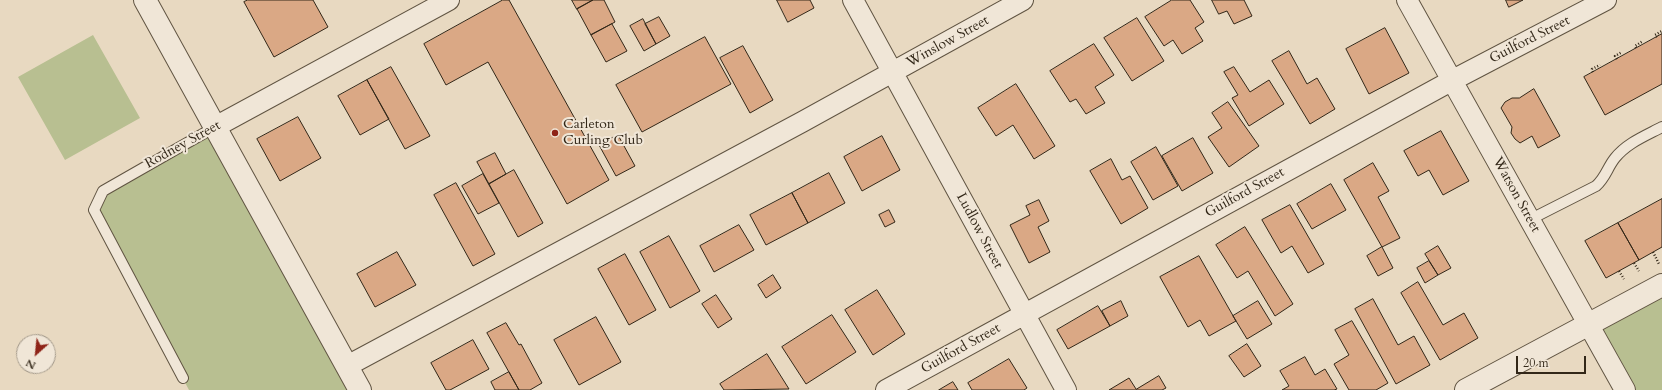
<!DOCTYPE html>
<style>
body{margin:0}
#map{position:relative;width:1662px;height:390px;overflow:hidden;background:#e8d9c1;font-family:Cardo,serif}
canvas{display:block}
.north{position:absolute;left:16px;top:334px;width:40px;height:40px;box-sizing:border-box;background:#f0e6d7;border:1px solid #a49a8b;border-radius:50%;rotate:207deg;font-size:11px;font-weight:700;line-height:16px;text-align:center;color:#322718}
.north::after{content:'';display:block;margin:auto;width:14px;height:18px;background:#8f2418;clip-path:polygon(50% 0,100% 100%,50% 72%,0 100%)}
.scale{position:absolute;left:1516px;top:356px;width:70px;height:18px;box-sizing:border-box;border:2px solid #322718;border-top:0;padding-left:5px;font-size:12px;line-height:14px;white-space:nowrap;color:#322718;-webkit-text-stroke:3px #f0e6d7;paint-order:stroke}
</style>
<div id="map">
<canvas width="1662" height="390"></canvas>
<div class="north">N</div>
<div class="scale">20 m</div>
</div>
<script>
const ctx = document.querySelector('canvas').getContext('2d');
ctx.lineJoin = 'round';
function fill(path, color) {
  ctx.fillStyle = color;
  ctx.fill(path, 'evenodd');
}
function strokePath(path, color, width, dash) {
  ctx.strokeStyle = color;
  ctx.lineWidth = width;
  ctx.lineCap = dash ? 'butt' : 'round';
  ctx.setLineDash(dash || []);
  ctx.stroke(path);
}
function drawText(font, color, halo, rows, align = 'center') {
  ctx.font = font + ' Cardo,serif';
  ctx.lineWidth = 4;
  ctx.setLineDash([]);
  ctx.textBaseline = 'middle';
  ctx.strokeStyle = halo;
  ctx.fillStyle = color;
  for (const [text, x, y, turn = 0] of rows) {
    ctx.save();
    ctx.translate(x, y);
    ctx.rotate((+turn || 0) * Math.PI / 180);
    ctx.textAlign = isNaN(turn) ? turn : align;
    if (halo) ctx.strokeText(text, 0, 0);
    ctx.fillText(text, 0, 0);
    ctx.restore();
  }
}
const green = new Path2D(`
 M93 35 140 118 65 160 18 77Z
 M215 127 360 390H189L94 210 103 191Z
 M1662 285V390H1625L1588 324Z`);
const building = new Path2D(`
 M248 0H313L328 27 274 57 244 2Z
 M503 0H509L609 180 567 204 488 62 446 85 424 44Z
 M572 0H593L577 9Z
 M593 0H604L615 22 591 35 577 9Z
 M777 0H810L814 8 788 22Z
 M1172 0H1190L1204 22 1195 28 1203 41 1182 54 1173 40 1164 46 1145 17Z
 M1212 0H1244L1252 16 1234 24 1227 11 1219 14Z
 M1506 0H1523L1509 7Z
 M659 17 670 36 656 44 645 24Z
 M1137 18 1164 61 1132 81 1104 38Z
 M643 19 656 44 644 51 630 26Z
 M612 24 627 51 606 62 591 35Z
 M1385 28 1409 73 1369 94 1346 49Z
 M1662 34V84L1605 115 1584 77Z
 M705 37 731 84 642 132 616 85Z
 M1094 44 1114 75 1095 87 1105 103 1086 114 1076 99 1070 102 1050 71Z
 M743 46 773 100 750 113 720 58Z
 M1289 51 1307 84 1317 78 1335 109 1310 124 1272 61Z
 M391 67 430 136 405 149 367 80Z
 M1234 67 1250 92 1269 80 1284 104 1249 126 1232 98 1238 95 1224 72Z
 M367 80 389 119 360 135 338 96Z
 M1016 84 1055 146 1034 159 1013 125 996 136 978 108Z
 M1534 89 1560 136 1538 148 1532 136 1520 143 1515 139 1511 133 1512 127 1501 108 1505 102 1512 98H1519Z
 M1228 102 1259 146 1229 167 1208 137 1222 128 1212 113Z
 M298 117 321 158 280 181 257 139Z
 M1441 131 1469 181 1443 195 1429 170 1418 176 1404 151Z
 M618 135 635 166 616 176 599 145Z
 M882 136 900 170 862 191 844 157Z
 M1193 138 1213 173 1182 191 1162 156Z
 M1156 147 1178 186 1153 200 1131 162Z
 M495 153 506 174 489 184 477 162Z
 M1111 159 1122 180 1130 176 1148 208 1121 224 1090 171Z
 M1373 163 1389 191 1378 197 1400 238 1382 247 1344 180Z
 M514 170 543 223 518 237 489 184Z
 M829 173 845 203 808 223 792 193Z
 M483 174 499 203 478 214 462 186Z
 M456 183 495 254 473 266 434 195Z
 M1331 184 1346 210 1312 229 1297 204Z
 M792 193 808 223 766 245 750 215Z
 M1662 199V247L1639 260 1618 223Z
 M1039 200 1049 221 1038 227 1050 252 1029 263 1010 225 1030 215 1026 206Z
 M1290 205 1324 264 1308 273 1292 246 1281 253 1262 220Z
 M889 210 895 222 885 227 879 215Z
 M1618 223 1639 260 1606 278 1585 241Z
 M739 225 754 250 714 272 700 246Z
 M1245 227 1293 304 1275 316 1248 271 1237 278 1216 245Z
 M669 236 700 291 670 308 640 252Z
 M1438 246 1451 268 1438 275 1425 254Z
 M1382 247 1393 268 1378 276 1367 256Z
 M397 252 416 285 375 307 357 274Z
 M625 254 656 310 629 325 598 269Z
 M1199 256 1236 321 1209 336 1200 320 1188 327 1160 277Z
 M1429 261 1438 275 1425 283 1417 268Z
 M773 275 781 288 766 298 758 285Z
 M1418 282 1443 325 1464 313 1478 338 1440 360 1401 293Z
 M877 290 905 334 873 355 845 310Z
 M716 295 732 319 718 328 702 304Z
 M1373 299 1398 345 1414 336 1430 365 1396 384 1355 309Z
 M1121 301 1128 316 1110 326 1102 311Z
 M1258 301 1272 324 1247 339 1233 316Z
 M1098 306 1110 326 1068 349 1057 330Z
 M832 315 856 352 806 384 782 347Z
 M596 317 621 362 579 385 554 340Z
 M1352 321 1388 383 1376 390H1349L1334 364 1349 355 1335 330Z
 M506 323 519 345 521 344 542 383 530 390H519L487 333Z
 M473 340 489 369 450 390H446L431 363Z
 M1247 344 1261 366 1244 377 1229 356Z
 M767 354 789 389 724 390 720 384Z
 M1305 357 1315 375 1325 369 1337 389 1334 390H1282L1289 386 1280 371Z
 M1009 359 1027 388 1024 390H972L968 383Z
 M509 372 519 390H495L491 382Z
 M1159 376 1166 388 1162 390H1109L1129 378 1136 389Z
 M953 382 958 390H939Z`);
const path = new Path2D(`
 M1657 37 1655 35 1662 31
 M1636 48 1635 46 1643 41
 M1617 59 1615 56 1622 52
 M1593 72 1592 69 1600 65
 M1653 252 1659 264
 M1634 263 1639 271
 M1619 271 1624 279`);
const service = new Path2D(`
 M1529 220 1596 186C1606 177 1607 168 1615 158 1627 143 1645 136 1662 127
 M183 378 94 210 103 191 215 127`);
const minor = new Path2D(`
 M853 0 1066 390
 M1407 0 1625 390
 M215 127 449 0
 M347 366 802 122 1023 0
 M886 390 1451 81 1606 0`);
const tertiary = new Path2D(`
 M145 0 360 390
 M1466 390 1662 285`);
const markers = [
 [555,133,4,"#8f2418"]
];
const streetNames = [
 ["Guilford Street",1530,40,-27],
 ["Winslow Street",948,42,-29],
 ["Rodney Street",183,145,-29],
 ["Guilford Street",1245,193,-29],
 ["Watson Street",1516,195,61],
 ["Ludlow Street",979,231,62],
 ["Guilford Street",961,349,-29]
];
const poiNames = [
 ["Carleton",563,125],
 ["Curling Club",563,141]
];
fill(green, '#b8bf91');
fill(building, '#daa885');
strokePath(building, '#322718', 1);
strokePath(service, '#605442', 12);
strokePath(minor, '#605442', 22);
strokePath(tertiary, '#605442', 24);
strokePath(path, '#322718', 2.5, [1, 2]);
strokePath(service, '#f0e6d7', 10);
strokePath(minor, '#f0e6d7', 20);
strokePath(tertiary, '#f0e6d7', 22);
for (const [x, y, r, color] of markers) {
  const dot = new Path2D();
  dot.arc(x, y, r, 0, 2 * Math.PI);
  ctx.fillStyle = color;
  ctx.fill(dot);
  strokePath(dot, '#f0e6d7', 1.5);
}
drawText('14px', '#322718', '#f0e6d7', streetNames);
drawText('14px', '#322718', '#f0e6d7', poiNames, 'left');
</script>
